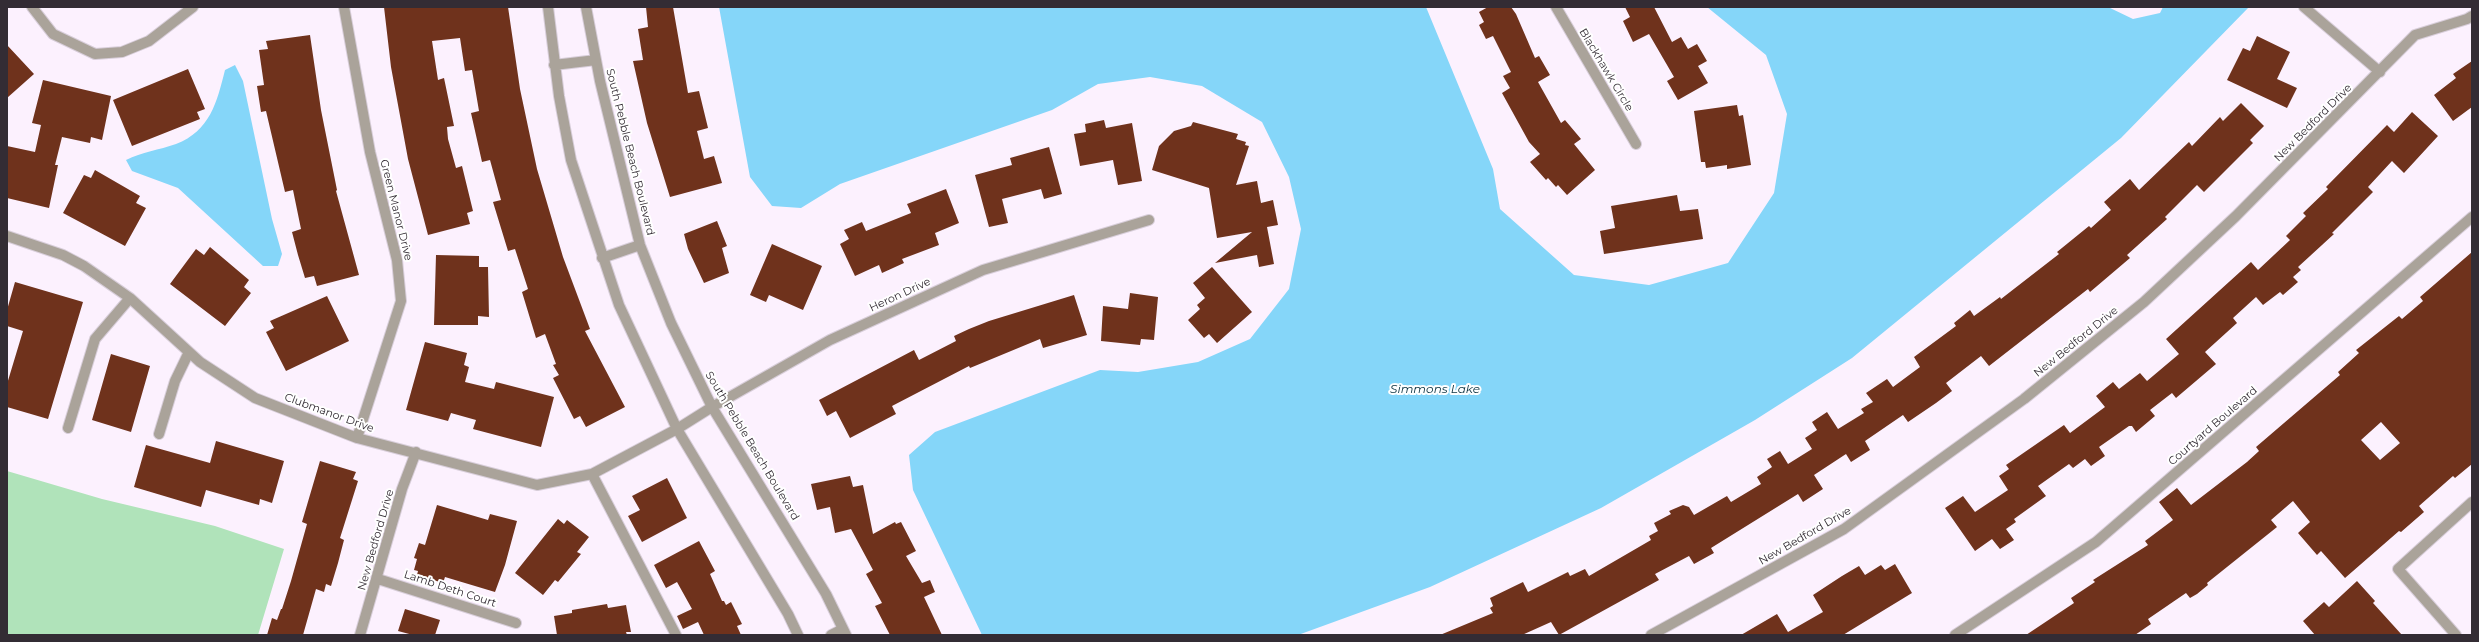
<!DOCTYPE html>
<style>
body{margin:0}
#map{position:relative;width:2479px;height:642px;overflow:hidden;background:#fcf1fe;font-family:Montserrat,sans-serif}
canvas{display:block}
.frame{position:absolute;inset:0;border:8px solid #332c34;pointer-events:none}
</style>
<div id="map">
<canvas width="2479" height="642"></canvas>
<div class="frame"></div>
</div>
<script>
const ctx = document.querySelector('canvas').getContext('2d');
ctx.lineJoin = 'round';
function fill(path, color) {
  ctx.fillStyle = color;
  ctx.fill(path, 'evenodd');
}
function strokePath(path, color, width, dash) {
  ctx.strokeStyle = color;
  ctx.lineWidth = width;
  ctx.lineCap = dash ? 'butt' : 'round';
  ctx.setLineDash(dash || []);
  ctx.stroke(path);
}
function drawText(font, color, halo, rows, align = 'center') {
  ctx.font = font + ' Montserrat,sans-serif';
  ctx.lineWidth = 4;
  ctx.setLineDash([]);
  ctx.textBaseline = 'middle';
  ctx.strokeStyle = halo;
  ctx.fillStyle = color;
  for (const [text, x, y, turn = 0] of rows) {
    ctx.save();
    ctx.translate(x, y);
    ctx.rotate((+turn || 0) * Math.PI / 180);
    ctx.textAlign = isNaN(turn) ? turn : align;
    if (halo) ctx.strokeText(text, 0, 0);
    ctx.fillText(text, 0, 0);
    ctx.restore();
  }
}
const green = new Path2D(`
 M7 471 102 499 215 526 284 549 258 635H7Z`);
const water = new Path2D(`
 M719 7H1426L1493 169 1500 209 1574 275 1649 285 1728 263 1774 193 1787 114 1766 55 1707 7H2108L2133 19 2160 13 2163 7H2249L2121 138 1852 358 1755 420 1601 508 1430 587 1298 635H982L913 490 909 455 935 432 1100 370 1138 372 1198 362 1250 339 1289 289 1301 229 1289 177 1262 122 1202 86 1150 77 1098 84 1052 110 840 184 801 208 772 206 750 177Z
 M235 65 243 81 272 219 282 254 278 266H263L178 188 132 171 126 160C142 152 159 150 176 144 210 131 217 102 225 70Z`);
const building = new Path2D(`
 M384 7H508L520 89 537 169 563 257 590 329 585 331 625 407 586 427 580 416 574 419 553 378 559 375 553 365 556 364 545 334 536 338 522 292 528 289 515 249 508 251 493 202 501 200 490 160 482 162 471 113 479 111 472 70 465 71 460 38 432 41 438 80 444 78 454 126 447 127 448 139 456 168 462 166 473 211 467 213 470 224 428 235 408 159 391 67Z
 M646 7H673L688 93 699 91 708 128 697 131 704 159 714 156 722 183 670 197 647 123 633 61 643 60 638 29 648 27Z
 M1488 7H1511L1516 14 1535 58 1539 56 1550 75 1538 82 1561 123 1565 120 1581 139 1574 144 1595 170 1567 195 1558 185 1556 187 1548 178 1546 180 1530 162 1540 154 1529 142 1502 93 1510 88 1503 76 1511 72 1493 36 1486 39 1479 25 1484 22 1479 12Z
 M1625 7H1654L1672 42 1681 37 1688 49 1697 44 1707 61 1698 66 1708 83 1678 100 1667 81 1674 77 1649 34 1633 42 1623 21 1630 17Z
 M310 35 321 110 337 190 336 191 359 275 317 286 314 276 305 278 298 255 292 232 301 229 293 190 285 192 266 111 261 112 257 86 264 85 259 50 268 49 266 41Z
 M2257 36 2290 52 2277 79 2297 88 2287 108 2227 80 2243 48 2250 51Z
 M7 45 34 74 7 98Z
 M2472 61V107L2453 121 2434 95 2456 78 2453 74Z
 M188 69 205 109 197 112 200 119 132 146 113 100Z
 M43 80 111 96 102 140 91 137 90 143 62 137 55 165H58L49 208 7 198V146L35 152 41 125 32 123Z
 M2241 103 2264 126 2250 140 2253 143 2204 192 2197 185 2165 217 2167 219 2127 255 2130 258 2090 292 2088 289 1989 366 1981 356 1946 383 1952 391 1936 403 1908 422 1903 415 1865 441 1870 450 1851 462 1846 454 1814 475 1823 489 1803 502 1798 494 1711 548 1714 553 1694 564 1689 556 1655 574 1659 580 1559 635 1551 622 1522 635H1440L1493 613 1490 608 1493 606 1490 598 1523 582 1528 592 1568 572 1570 576 1585 569 1589 576 1651 540 1649 536 1658 531 1654 523 1671 514 1669 511 1683 505 1689 507 1694 515 1727 496 1731 502 1761 484 1757 477 1772 467 1767 459 1780 451 1788 464 1812 449 1805 438 1817 430 1812 422 1827 412 1838 429 1864 413 1861 409 1873 402 1866 393 1887 379 1893 387 1920 367 1914 357 1956 326 1954 323 1970 310 1974 316 2000 297 2001 299 2059 254 2057 252 2089 226 2091 228 2111 210 2104 202 2130 179 2139 190 2189 142 2192 146 2220 117 2223 121Z
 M1737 105 1739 116 1743 115 1751 165 1727 169V165L1706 168 1705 162H1701L1694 111Z
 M2412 112 2438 136 2404 173 2392 161 2368 187 2373 192 2332 233 2334 234 2298 267 2301 270 2293 277 2298 282 2283 295 2280 292 2263 305 2256 297 2233 318 2237 323 2205 352 2216 364 2176 398 2172 393 2150 410 2155 416 2136 432 2132 426H2129L2099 447 2105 456 2091 466 2085 459 2073 468 2069 464 2038 486 2046 496 2014 519 2016 522 2006 529 2014 540 2000 549 1992 539 1975 551 1945 508 1963 496 1975 512 2008 490 1999 476 2009 469 2006 465 2064 425 2070 433 2105 407 2096 396 2113 382 2119 389 2140 373 2147 381 2179 354 2166 339 2251 262 2258 270 2290 240 2286 236 2306 216 2303 213 2328 189 2326 187 2387 125 2394 132Z
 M1104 120 1106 128 1132 123 1142 181 1118 185 1113 160 1080 166 1074 134 1086 132 1085 124Z
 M1193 122 1238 134 1236 139 1246 142 1245 145 1249 146 1236 185 1257 181 1261 203 1273 200 1278 225 1267 227 1274 264 1259 267 1257 255 1215 263 1252 232 1217 238 1209 188 1152 170 1159 146 1174 131 1191 126Z
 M1049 147 1062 194 1044 199 1041 189 1002 199 1008 223 989 227 975 175 1012 165 1010 158Z
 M95 170 140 196 136 203 146 208 125 246 63 213 84 175 91 178Z
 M946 189 959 223 935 233 939 245 902 259 904 263 882 273 879 265 855 276 840 244 849 239 844 230 862 222 866 231 911 213 907 204Z
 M1677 195 1680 211 1698 209 1703 239 1604 254 1600 231 1615 228 1611 206Z
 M717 221 727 246 722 248 729 273 704 283 688 249 684 234Z
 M772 244 822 266 803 310 769 295 766 302 750 295Z
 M210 247 249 280 244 287 251 293 225 326 170 284 196 249 204 255Z
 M2472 252V464L2455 478 2453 476 2419 506 2424 512 2401 532 2399 531 2345 578 2321 551 2317 555 2298 533 2310 522 2293 501 2271 520 2277 527 2207 583 2208 585 2197 594 2190 598 2186 593 2148 619 2151 624 2135 635H2026L2074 603 2071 598 2095 582 2093 580 2148 545 2145 541 2173 520 2159 502 2177 488 2191 505 2247 462 2259 451 2256 447 2340 375 2338 372 2359 353 2356 350 2399 316 2402 319 2423 301 2420 297ZM2381 422 2400 443 2380 460 2361 440Z
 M436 255 479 256V267H488L489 317 478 316V325H434Z
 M1212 267 1252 312 1217 343 1209 334 1204 338 1188 320 1200 309 1197 305 1205 298 1193 283Z
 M15 282 83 302 48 419 7 407V384L23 331 7 326V310Z
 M1130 293 1158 297 1154 340 1141 339 1140 345 1101 341 1103 306 1128 309Z
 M1074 295 1087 335 1043 348 1040 339 970 368 969 366 892 406 896 414 850 438 836 411 827 416 819 400 914 350 919 360 956 341 954 336 969 329 989 321Z
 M327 296 349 341 286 371 266 332 274 328 270 321Z
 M425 342 467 353 464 365 469 367 465 382 494 389 496 382 554 397 541 447 473 429 476 420 451 413 448 421 406 410Z
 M111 354 150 366 131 432 92 420Z
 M216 441 284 461 272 503 260 499 259 505 206 490 201 507 134 487 146 445 210 463Z
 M320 461 356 472 353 479 358 481 340 538 344 540 338 563 331 586 326 584 324 592 316 589 303 635H267L272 618 277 620 281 609H282L291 581 307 524 302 522Z
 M850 476 853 487 863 485 873 534 895 522 896 524 901 522 916 551 906 556 922 583 930 580 935 592 924 597 942 635H890L875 606 882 603 866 574 873 570 851 529 835 533 830 507 817 510 811 484Z
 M667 478 687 518 642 542 628 516 640 510 632 496Z
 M437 505 488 520 490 514 517 521 505 565 495 592 445 577 443 583 417 575 418 571 414 570 417 559 414 558 419 543 425 545Z
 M558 519 564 524 567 520 589 537 577 552 581 554 558 582 555 580 543 595 515 573Z
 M699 541 715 571 710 574 722 601H724L726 605 731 602 742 624 737 626 741 635H704L698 622 683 629 677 616 692 609 677 582 666 588 654 565Z
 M1895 564 1912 593 1843 635H1741L1777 614 1788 632 1823 612 1813 595 1842 576 1859 566 1865 575 1881 565 1885 570Z
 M2357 581 2375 601 2373 603 2402 635H2315L2303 621 2324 602 2329 607Z
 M607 604 608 608 626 605 631 632H626L627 635H557L554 616 572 613V610Z
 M405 609 440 620 435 635H413L398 631Z`);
const minor = new Path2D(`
 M32 7 53 34 95 54 122 52 149 41 193 7
 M344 7 370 152 397 260 401 301 357 438
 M548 7 559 96 571 160 619 305 677 429 788 614 798 635
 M586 7 600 81 640 245 671 323 712 407 826 594 846 635
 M1556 7 1636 144
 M2304 7 2380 72
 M554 65 596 60
 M7 236 63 255 84 266 130 298 200 362 255 398 357 438 537 485 592 474 677 429 712 407 830 340 983 270 1149 220
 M602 258 640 245
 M68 428 95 339 130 298
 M159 434 175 381 189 352
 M592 474 676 635
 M378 579 516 623
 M360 635 402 489 416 452
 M831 635 843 629
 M1651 635 1844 529 2024 399 2144 302 2236 216 2415 35 2467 19 2472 16
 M1955 635 2096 542 2472 217
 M2456 635 2398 569 2472 502`);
const streetNames = [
 ["Blackhawk Circle",1606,70,59],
 ["New Bedford Drive",2313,123,-45],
 ["South Pebble Beach Boulevard",630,152,76],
 ["Green Manor Drive",396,210,76],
 ["Heron Drive",900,295,-25],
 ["New Bedford Drive",2076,342,-39],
 ["Clubmanor Drive",329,413,20],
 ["Courtyard Boulevard",2213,426,-41],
 ["South Pebble Beach Boulevard",752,446,59],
 ["New Bedford Drive",1805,536,-30],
 ["New Bedford Drive",376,540,-74],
 ["Lamb Deth Court",450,589,18]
];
const waterNames = [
 ["Simmons Lake",1435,389]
];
fill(green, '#b0e3ba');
fill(water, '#85d6f9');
fill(building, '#6f321c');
strokePath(minor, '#d8ceda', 12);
strokePath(minor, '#aaa39a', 10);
drawText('11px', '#332c34', '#fff', streetNames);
drawText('italic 12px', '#09303e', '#fff', waterNames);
</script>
